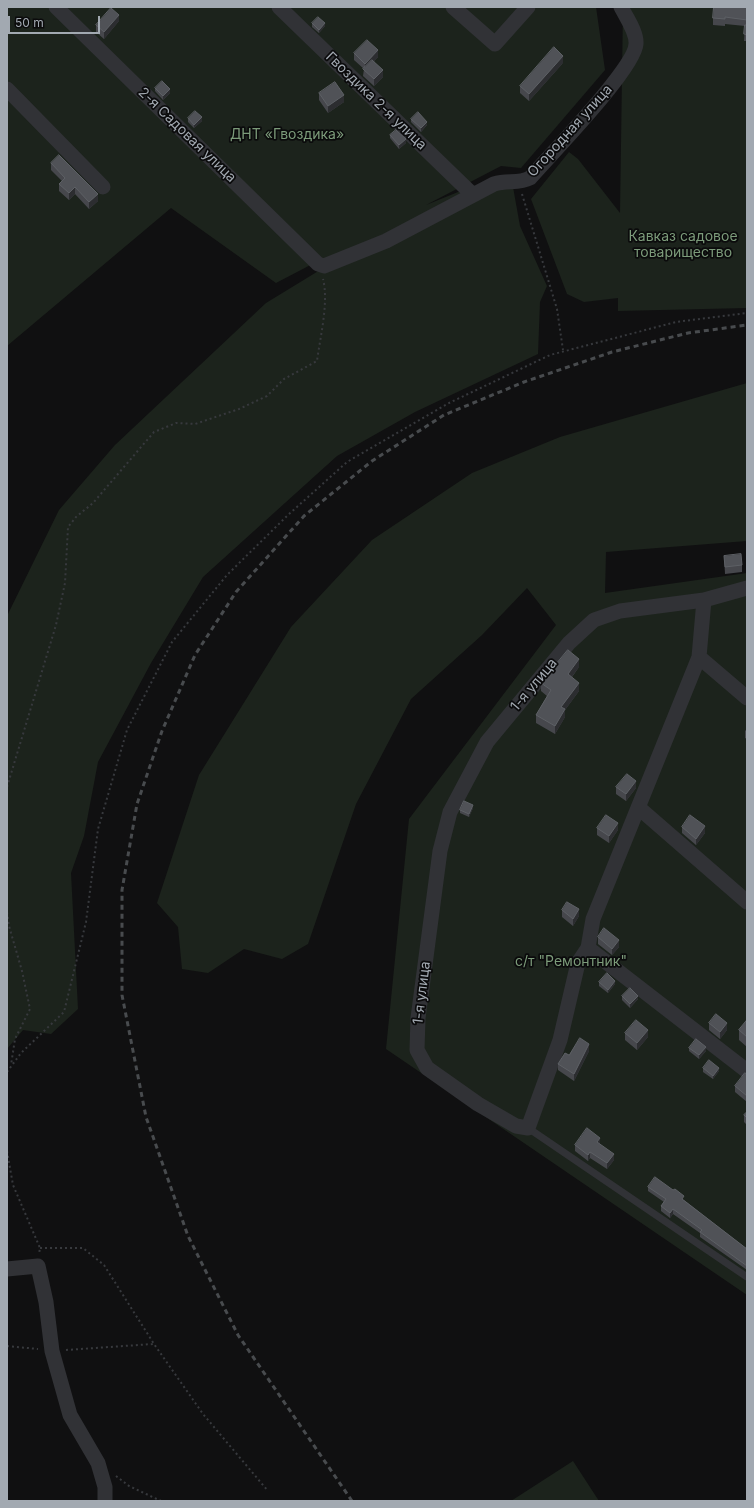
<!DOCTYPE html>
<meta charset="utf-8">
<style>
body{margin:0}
#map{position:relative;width:754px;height:1508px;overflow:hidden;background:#101011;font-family:Inter,sans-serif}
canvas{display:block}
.frame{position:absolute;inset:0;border:8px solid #a2a9b1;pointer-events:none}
.scale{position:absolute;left:8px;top:16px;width:92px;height:18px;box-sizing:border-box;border:2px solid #a2a9b1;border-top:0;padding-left:5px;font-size:12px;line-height:14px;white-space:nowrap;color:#a2a9b1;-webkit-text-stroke:3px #0b0b0c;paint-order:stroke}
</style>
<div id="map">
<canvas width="754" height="1508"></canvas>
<div class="frame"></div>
<div class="scale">50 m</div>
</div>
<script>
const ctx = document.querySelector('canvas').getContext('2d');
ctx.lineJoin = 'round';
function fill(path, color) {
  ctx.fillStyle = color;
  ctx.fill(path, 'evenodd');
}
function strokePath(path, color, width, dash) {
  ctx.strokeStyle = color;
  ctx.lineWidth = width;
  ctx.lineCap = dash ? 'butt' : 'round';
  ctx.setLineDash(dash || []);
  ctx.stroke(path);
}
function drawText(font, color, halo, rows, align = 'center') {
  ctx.font = font + ' Inter,sans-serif';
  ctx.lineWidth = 3.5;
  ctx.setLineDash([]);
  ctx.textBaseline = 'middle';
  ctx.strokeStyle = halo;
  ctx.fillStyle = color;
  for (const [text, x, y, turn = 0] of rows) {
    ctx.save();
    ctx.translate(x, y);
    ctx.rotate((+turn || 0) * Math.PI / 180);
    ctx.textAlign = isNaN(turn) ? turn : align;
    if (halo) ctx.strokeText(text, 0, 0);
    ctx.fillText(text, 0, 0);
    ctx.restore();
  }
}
const green = new Path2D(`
 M7 7H596L605 70 521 168 501 166 426 205 463 190 513 187 520 226 547 286 540 302 538 354 415 412 337 456 203 577 151 663 98 762 84 836 71 873 78 1009 51 1034 23 1030 7 1049V616L59 510 115 445 266 303 320 270V260L276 283 171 208 7 346Z
 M623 7H747V308L618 311V298L584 302 567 294 531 199 569 152 578 159 620 213Z
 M747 383V541L606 552 605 593 747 573V1295L386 1049 409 819 556 625 527 588 482 635 411 699 356 804 308 944 282 959 244 949 208 973 182 969 178 927 157 903 199 775 291 627 372 540 472 473 560 437Z
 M573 1461 599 1501H511Z`);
const path = new Path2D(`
 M522 194 557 309 563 350
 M7 787 56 625 65 583 68 527 76 517 93 503 154 432 176 423 195 424 239 409 267 396 284 379 317 361C320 338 329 302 323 279
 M7 912 9 926 22 971 30 1009 15 1039 11 1065
 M7 1072 21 1053 64 1012 86 922 98 829 127 730 172 642 227 575 288 515 347 462 449 403 550 355 676 322 747 313
 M7 1151 13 1185 40 1248 39 1254
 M40 1248H83L104 1265 154 1344 203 1414 268 1491
 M7 1346 38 1349
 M66 1350 153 1344
 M116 1476 129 1486 161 1501`);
const service = new Path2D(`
 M528 1128 747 1277`);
const minor = new Path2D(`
 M56 7 318 264 324 266 386 241 494 184C507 180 519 184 530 178 550 155 635 68 636 44 637 32 626 17 621 7
 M279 7 473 195
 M453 7 495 44 528 7
 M7 89 103 187
 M704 600 699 657 593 919 588 948 578 963 560 1040 528 1128 516 1126 478 1104 427 1068 417 1050 418 1018 440 851 450 812 487 742 569 643 594 620 620 611 704 600 747 588
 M699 657 747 698
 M639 808 747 902
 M588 948 747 1071
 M7 1269 38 1266 46 1302 52 1351 70 1415 98 1463 105 1487V1501`);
const rail = new Path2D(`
 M352 1501 238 1335 188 1236 146 1117 122 995V890L137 804 162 731 195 655 236 592 304 516 372 461 444 415 524 382 612 352 688 333 747 325`);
const wall = new Path2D(`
 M747 7V41H744L745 26 725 24V26L713 25V18Z
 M119 21 104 39 96 32V25Z
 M312 23 325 26 319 33 312 27Z
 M354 53 378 57 374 61 383 77 374 86 363 76 364 69 354 60Z
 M563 63 529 101 520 93V86Z
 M155 88 170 93 163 100 155 91Z
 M319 93 344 102 328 113 319 100Z
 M188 118 202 121 194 128 188 122Z
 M411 119 427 125 421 132 411 122Z
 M390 135 406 143 399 149 390 138Z
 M51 163 98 201 89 209 75 194 69 200 59 191V184L62 181 51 170Z
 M724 556 742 565V572L725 574Z
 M579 667 572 677 579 691 565 710V717L555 734 536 723V715L547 696 541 691V683Z
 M747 729V739L745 738V731Z
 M616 787 636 788 626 801 616 794Z
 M473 808 469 817 460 813V810Z
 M682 827 705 833 696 845 682 833Z
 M597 828 618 830 609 843 597 835Z
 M562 910 579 916 573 926 562 917Z
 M598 937 619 947 612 955 598 944Z
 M599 982 615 984 608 993 599 986Z
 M622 996 638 999 630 1008 622 1000Z
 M747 1020V1047L739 1040V1030Z
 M709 1023 727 1030 720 1039 709 1030Z
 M625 1033 648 1037 637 1050 625 1040Z
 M689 1048 706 1051 699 1059 689 1051Z
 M589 1051 574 1081 558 1070V1064L569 1055Z
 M703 1068 719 1071 713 1079 703 1072Z
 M747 1074V1102L735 1092V1086Z
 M747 1112V1125L744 1122V1115Z
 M600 1144 614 1160 607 1169 590 1158 588 1161 575 1151V1145Z
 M648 1187 684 1200 747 1249V1270L700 1237V1233L673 1214 670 1218 661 1211V1206L664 1202 648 1191Z`);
const shadedWall = new Path2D(`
 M119 15V21L104 39V32Z
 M325 23V26L319 33V30Z
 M378 50V57L365 70V64Z
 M563 56V63L529 101V94Z
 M383 70V77L374 86V79Z
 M170 89V93L163 100V96Z
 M344 95V102L328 113V106Z
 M202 117V121L194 128V125Z
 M427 122V125L421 132V128Z
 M406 139V143L399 149V145Z
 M75 187V194L69 200V193Z
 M98 194V201L89 209V202Z
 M579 659V667L568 682V674Z
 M579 683V691L565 710V717L555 734V726L561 707Z
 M636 781V788L626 801V794Z
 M473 805V808L469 817V814Z
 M618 823V830L609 843V836Z
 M705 826V833L696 845V839Z
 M579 909V916L573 926V919Z
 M619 940V947L612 955V949Z
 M615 981V984L608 993V990Z
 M638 996V999L630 1008V1004Z
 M727 1023V1030L720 1039V1032Z
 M648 1030V1037L637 1050V1043Z
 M589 1044V1051L574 1081V1074Z
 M706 1047V1051L699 1059V1055Z
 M719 1068V1071L713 1079V1076Z
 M600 1138V1144L597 1148V1142Z
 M590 1152V1158L588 1161V1155Z
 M614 1154V1160L607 1169V1163Z
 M673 1209V1214L670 1218V1213Z`);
const building = new Path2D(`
 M714 7H747V20L725 17V19L713 18Z
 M111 8 119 15 104 32 96 25Z
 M318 17 325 23 319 30 312 23Z
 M745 25H747V35L744 34Z
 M367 40 378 50 365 64 354 53Z
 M554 47 563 56 529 94 520 86Z
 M372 60 383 70 374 79 363 69Z
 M162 81 170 89 163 96 155 88Z
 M335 82 344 95 328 106 319 93Z
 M195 111 202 117 194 125 188 118Z
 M418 112 427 122 421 128 411 119Z
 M396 130 406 139 399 145 390 135Z
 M59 155 98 194 89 202 75 187 69 193 59 184 65 178 51 163Z
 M741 554 742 565 725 567 724 556Z
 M568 650 579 659 568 674 579 683 561 707 565 709 555 726 536 715 551 690 541 683Z
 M627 774 636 781 626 794 616 787Z
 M464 801 473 805 469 814 460 810Z
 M606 815 618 823 609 836 597 828Z
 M690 815 705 826 696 839 682 827Z
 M567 902 579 909 573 919 562 910Z
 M604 928 619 940 612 949 598 937Z
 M607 973 615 981 608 990 599 982Z
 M630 988 638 996 630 1004 622 996Z
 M716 1014 727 1023 720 1032 709 1023Z
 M636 1020 648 1030 637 1043 625 1033Z
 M747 1020V1037L739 1030Z
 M580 1038 589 1044 574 1074 558 1064 565 1053 569 1055Z
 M696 1039 706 1047 699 1055 689 1048Z
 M709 1060 719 1068 713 1076 703 1068Z
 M745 1073 747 1074V1096L735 1086Z
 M747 1112V1118L744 1115Z
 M587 1128 600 1138 597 1142 614 1154 607 1163 590 1152 588 1155 575 1145Z
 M655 1177 673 1190 675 1189 684 1196 682 1199 747 1249V1266L700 1232 702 1230 673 1209 670 1213 661 1206 666 1199 648 1187Z`);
const streetNames = [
 ["Гвоздика 2-я улица",376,101,44],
 ["Огородная улица",570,131,-48],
 ["2-я Садовая улица",187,135,44],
 ["1-я улица",534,685,-50],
 ["1-я улица",422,993,-83]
];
const parkNames = [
 ["ДНТ «Гвоздика»",287,135],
 ["Кавказ садовое",683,237],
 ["товарищество",683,253],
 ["с/т \"Ремонтник\"",571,962]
];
fill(green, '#1c231c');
strokePath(path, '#37393d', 2, [2, 3]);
strokePath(service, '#313236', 7);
strokePath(minor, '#313236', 15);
strokePath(rail, '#484b4e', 3, [5, 4]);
fill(wall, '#46474c');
fill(shadedWall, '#2c2d30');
fill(building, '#505257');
strokePath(building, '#5d6065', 1);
drawText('14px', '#a2a9b1', '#0b0b0c', streetNames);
drawText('14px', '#7c9b7a', '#0b0b0c', parkNames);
</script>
